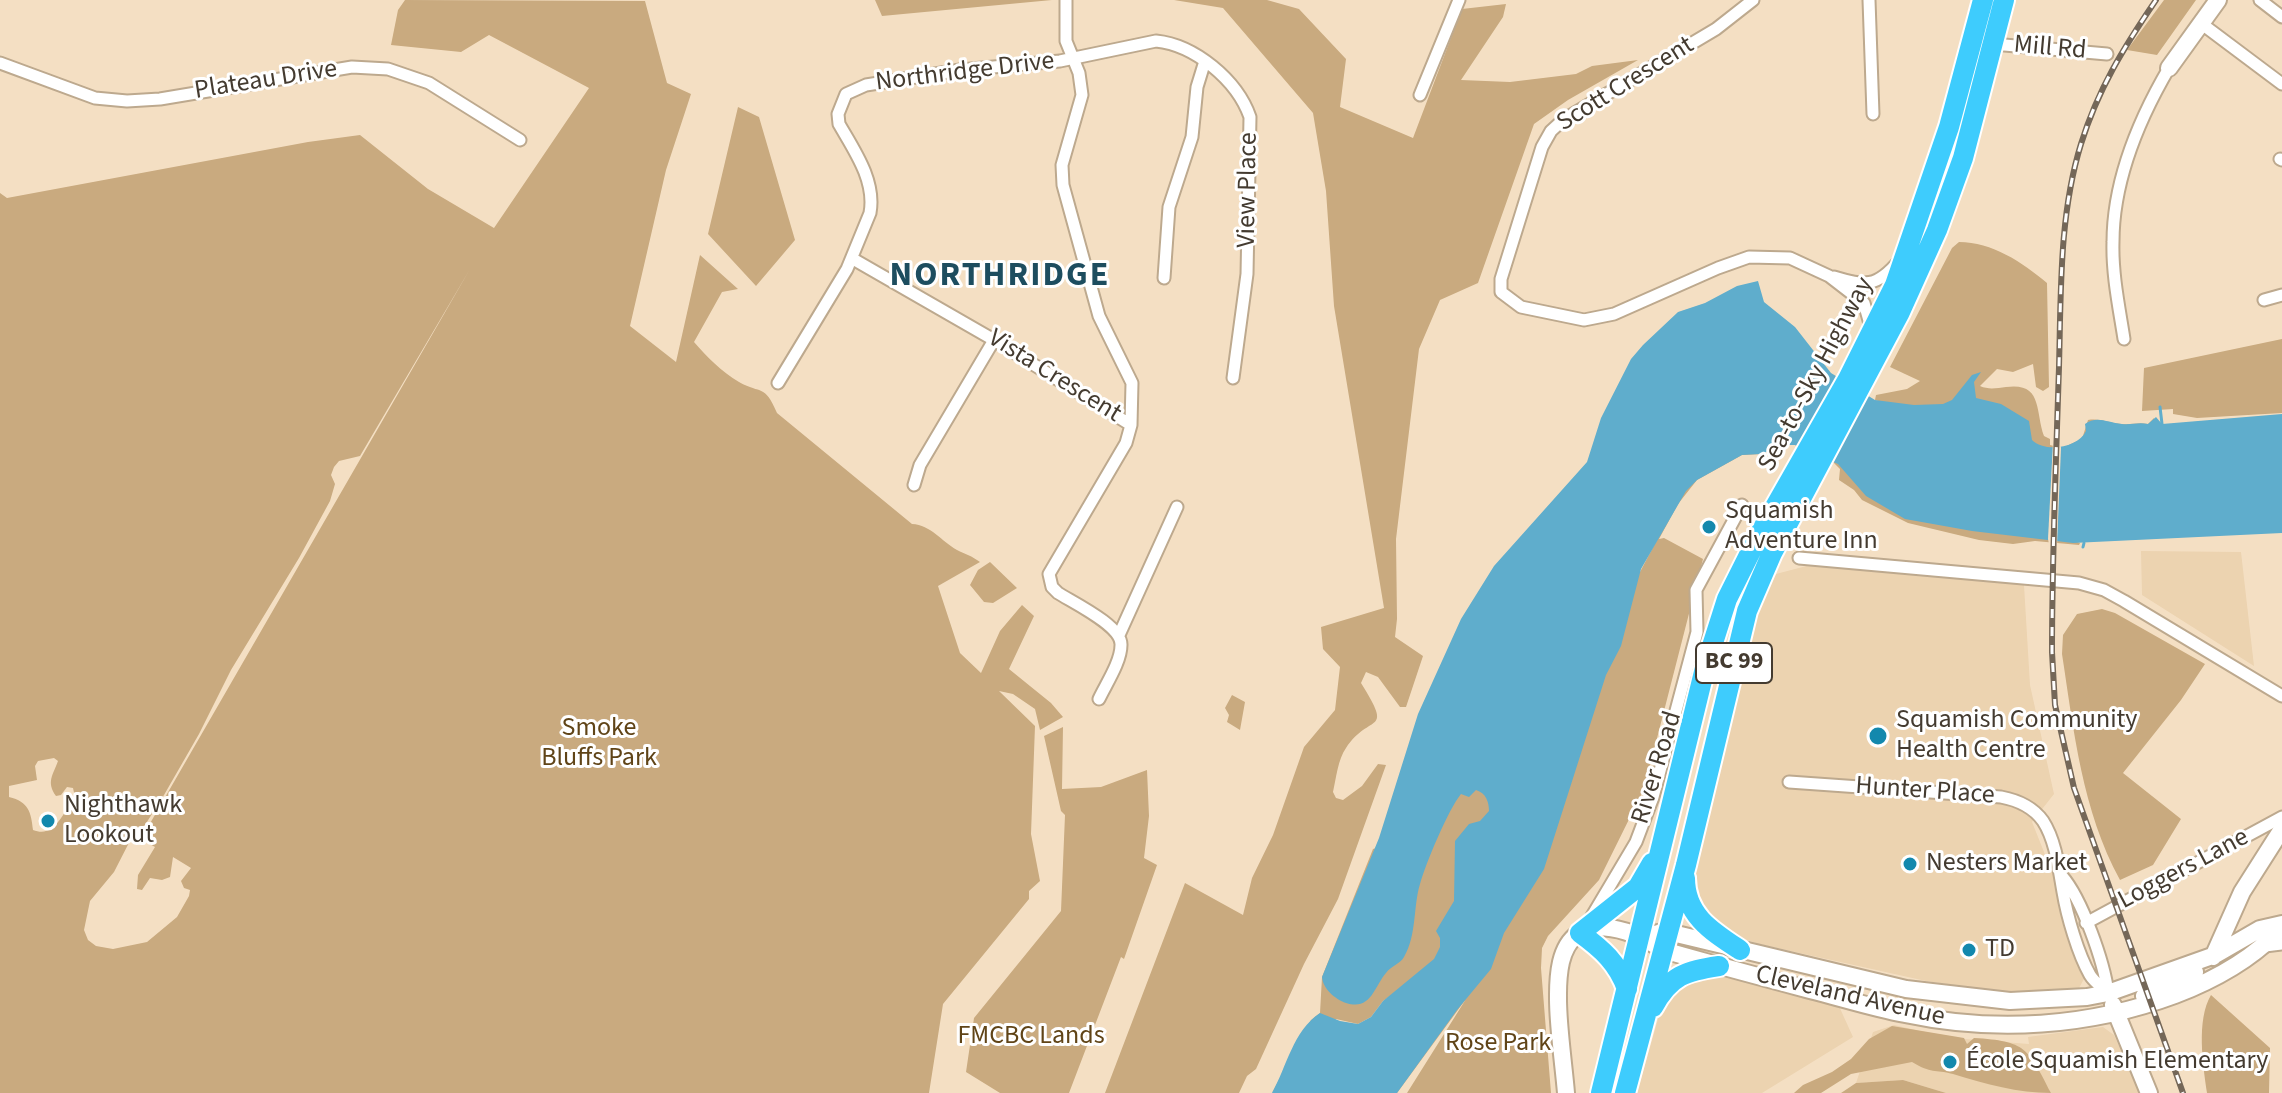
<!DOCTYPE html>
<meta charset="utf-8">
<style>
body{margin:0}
canvas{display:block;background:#f4dfc3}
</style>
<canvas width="2282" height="1093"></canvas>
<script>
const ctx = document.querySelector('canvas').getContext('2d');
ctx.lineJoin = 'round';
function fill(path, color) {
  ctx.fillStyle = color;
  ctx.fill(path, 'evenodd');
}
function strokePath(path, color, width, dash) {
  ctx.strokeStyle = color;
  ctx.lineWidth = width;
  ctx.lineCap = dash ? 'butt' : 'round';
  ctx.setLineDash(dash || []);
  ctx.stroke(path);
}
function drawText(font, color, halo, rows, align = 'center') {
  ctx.font = font + ' "Source Sans 3",sans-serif';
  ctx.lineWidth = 6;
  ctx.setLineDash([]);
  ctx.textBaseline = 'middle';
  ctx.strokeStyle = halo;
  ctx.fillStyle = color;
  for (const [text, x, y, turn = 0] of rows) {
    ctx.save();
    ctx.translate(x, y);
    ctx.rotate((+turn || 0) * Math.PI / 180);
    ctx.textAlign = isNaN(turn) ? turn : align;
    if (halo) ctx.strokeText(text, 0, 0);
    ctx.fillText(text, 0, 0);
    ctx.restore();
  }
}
const built = new Path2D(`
 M2141 551 2241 552 2254 666 2142 595Z
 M1818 563 2024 585 2030 685 2054 794 2032 822 2062 897 2083 971 2084 979 2079 988 2073 991 2030 996 1926 981 1759 944 1732 935 1708 920 1695 900 1692 882 1695 861 1757 614 1772 575Z
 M1719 977 1744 980 1838 1004 1853 1037 1762 1093H1637L1662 1005 1684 982Z
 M1894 1025 1951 1038 2029 1044 2028 1037 2103 1027 2114 1035 2140 1093H1946L1903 1080 1856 1083 1873 1032Z`);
const green = new Path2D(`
 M405 0 645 1 667 83 691 94 666 170 630 326 676 362 700 255 738 289 722 292 694 342C706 356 722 372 739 382 762 395 764 383 777 413L912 524C931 525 941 541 957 550 965 554 972 556 980 562L938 586 960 653 981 673 1000 631 1022 605 1034 616 1009 669 1051 703 1063 717 1040 730 1035 709 1013 694 999 691 1035 726 1031 834 1040 881 1029 891V899L943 1004 929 1093H0V193L7 198 308 142 360 135 428 189 494 228 589 88 489 35 461 52 391 45 398 10ZM470 269 141 839 155 847 138 875 137 889 142 890 150 878 162 880 170 877 173 857 191 868 181 881 184 888 190 890 189 896 177 917 147 942 113 949 96 946 88 940 84 930 90 901 114 872 135 831 145 825 164 795 199 734 231 670 299 558 330 501 335 484 331 475 334 467 339 461 360 456ZM54 758 58 761C53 775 46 782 56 796L61 795 67 787 73 788 75 797C63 812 55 839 33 830 31 812 29 802 9 797V786L37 780 35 766 38 761Z
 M875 0H1052L882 16Z
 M1174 0H1267L1299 9 1346 59 1340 107 1413 138 1462 9 1506 4 1503 17 1461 80 1510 82 1576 74 1592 66 1638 60 1568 100 1534 124 1478 283 1440 300 1419 349 1396 539 1397 619 1395 637 1423 656 1406 707H1400L1378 677 1366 672 1361 683C1394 736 1370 712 1346 748 1338 759 1336 779 1333 792L1336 798 1343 800 1362 786 1378 764 1386 765 1338 899 1304 964 1256 1069 1247 1076 1239 1093H1105L1185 883 1243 915 1252 878 1273 835 1304 747 1335 710 1340 667 1323 649 1321 627 1384 608 1334 306 1326 191 1313 113 1223 8Z
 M2164 0H2196L2157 55 2127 50Z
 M738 107 759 117 795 240 756 286 708 234Z
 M1959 242C1992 242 2022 262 2047 283L2049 387 2043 391 2036 387 2033 364 2013 372 1997 369 1980 386C1989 390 1997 388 2006 387 2043 382 2035 411 2044 436L2050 439V445L2062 448 2082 439 2088 420C2100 418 2109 423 2121 424 2131 425 2138 422 2148 424L2154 418 2155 422 2066 457 1875 400 1876 395 1907 389 1920 381 1890 367 1952 248Z
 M2282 339V413L2197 418 2173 414V409L2142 411 2144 368Z
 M1723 415 2080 543 2079 545 2035 541 2013 544 1979 540 1908 523 1862 500 1854 490 1839 480 1840 469 1834 463 1795 445H1785L1761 454 1742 455 1697 480 1678 504 1659 539 1664 538 1703 559 1644 789 1599 880 1548 936 1542 948 1541 968 1551 1093H1407L1466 999 1397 1093H1379L1395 1035Z
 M990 562 1017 588 993 603 984 602 970 585 978 570Z
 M2102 609 2115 613 2205 664 2181 700 2123 773 2181 819 2153 865 2120 880C2082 810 2074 732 2062 654L2063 635 2077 614Z
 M1232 695 1245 702 1240 730 1227 722 1229 715 1225 708Z
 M1520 708 1456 950 1383 1001 1371 1017 1358 1024 1336 1019 1272 1093 1311 1020 1320 1013 1322 977 1373 849 1432 832Z
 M1063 727 1062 789 1101 787 1147 770 1149 816 1144 858 1157 865 1124 959 1121 957 1069 1093H1000L966 1072 974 1018 1061 911 1065 815 1061 811 1044 736Z
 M2211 995 2270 1048 2269 1093H2207C2203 1065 2196 1020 2211 995Z
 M1892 1026 1964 1038 1967 1044 1974 1038C2026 1041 2028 1048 2051 1093 2018 1093 1986 1084 1953 1074 1934 1069 1932 1074 1912 1062L1851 1074 1821 1093H1794L1803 1085 1832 1072 1851 1059 1869 1039Z
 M1903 1080 1946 1093H1841L1856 1083Z`);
const water = new Path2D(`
 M1758 281 1764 302 1795 327 1831 373 1875 400 1914 405 1943 404 1952 400 1972 375 1981 372 1974 382 1976 398 2001 404 2029 421 2032 440C2045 453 2078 448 2086 431L2085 424C2097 415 2108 423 2122 424 2132 425 2138 422 2148 424L2156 417 2162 424 2282 414V533L2073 543 1972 531 1905 519 1866 496 1838 464 1795 445H1785L1761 454 1742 455 1697 480 1686 491 1641 569 1621 646 1606 675 1544 869 1504 933 1491 969 1457 1010 1397 1093H1272C1287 1066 1293 1031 1320 1013L1340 1021 1358 1024 1371 1017 1383 1001 1434 959 1440 947V938L1436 931 1454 901 1455 841 1469 824 1480 821 1489 811C1489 802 1486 793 1476 790L1469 797 1461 794C1448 810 1426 863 1420 884 1413 907 1417 935 1404 957 1400 964 1391 966 1386 973 1374 987 1371 1011 1346 1003 1335 999 1323 989 1322 977L1379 838 1418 714 1461 619 1494 566 1587 462 1601 418 1631 359 1643 345 1678 312 1705 303 1737 286Z`);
const pier = new Path2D(`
 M2053 442 2060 443 2061 448 2057 545 2049 544 2048 539Z`);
const stream = new Path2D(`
 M2160 407 2162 424
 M2083 547 2084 543`);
const street = new Path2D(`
 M1753 0 1716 29 1563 120 1551 131 1542 147 1501 279V292L1521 307 1584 320 1614 314 1718 268 1749 257 1790 258 1829 276 1864 303 1872 331
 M1869 0 1873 114
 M2260 0 2282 17
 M2202 24 2282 84
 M1993 44 2107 54
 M0 63 95 98 127 101 160 99 352 67 388 69 429 83 520 140
 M1420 95 1459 0
 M2280 159 2282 160
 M853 259 994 340 1131 425 1132 383 1099 316 1063 185 1062 165 1082 95 1079 73 1066 41V0
 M1834 277C1865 286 1876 288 1899 261
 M1164 278 1169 207 1192 137 1197 87 1205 61
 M2264 300 2282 295
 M2124 339C2119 307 2112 274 2113 242 2113 180 2138 121 2169 68
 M778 383 847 269 870 213C876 181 854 150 839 124L838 114 846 94 866 85 960 70 1060 61 1156 41C1195 45 1237 80 1250 117L1247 274 1233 378
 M914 485 920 465 994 340
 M1799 558 2079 583 2104 590 2124 601 2282 696
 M1119 635 1177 507
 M1099 699C1106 684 1121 662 1121 645 1122 626 1074 603 1058 593L1052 587 1049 574 1126 443 1131 425
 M1789 782 2001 797C2017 800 2033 807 2043 821 2056 841 2059 870 2063 892 2067 916 2078 954 2090 975 2094 982 2102 987 2108 993
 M2062 876C2082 899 2104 962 2108 993
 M1592 916 1636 842 1653 797 1697 632 1696 590 1742 505
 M2086 923 2282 817
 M2265 946 2282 944`);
const secondary = new Path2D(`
 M2169 68 2218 0
 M1658 933 1668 932 1906 989 2010 1001 2087 997 2108 993 2215 955 2260 929 2282 924
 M2213 957 2242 892 2282 829
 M2144 996 2195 972
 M2113 1005 2149 1093
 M1566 1093C1563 1056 1553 997 1561 962 1574 907 1631 929 1663 950 1712 964 1761 977 1810 990 1842 998 1873 1008 1905 1014 1995 1033 2089 1027 2175 995 2214 980 2254 958 2282 927`);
const highway = new Path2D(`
 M1685 878C1685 915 1711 931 1740 950
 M1627 989C1618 963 1602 949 1580 933L1638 887 1652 863
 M1653 1007C1670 975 1686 971 1719 966
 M1601 1093 1705 668 1727 599 1759 535 1848 379 1895 285 1949 127 1983 0
 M1625 1093 1686 865 1747 611 1772 553 1900 312 1937 230 1963 158 2004 0`);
const rail = new Path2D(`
 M2156 0C2124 47 2098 89 2081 144 2059 215 2061 293 2059 367 2056 462 2052 557 2052 652L2055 705 2074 788 2183 1093`);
const markers = [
 [1709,527,8,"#1388ad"],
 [1878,736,10,"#1388ad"],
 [48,821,8,"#1388ad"],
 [1910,864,8,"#1388ad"],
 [1969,950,8,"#1388ad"],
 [1950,1062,8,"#1388ad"]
];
const shields = [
 [1734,663,76]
];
const shieldNames = [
 ["BC 99",1734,663]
];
const streetNames = [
 ["Mill Rd",2050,49,5],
 ["Northridge Drive",965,73,-7],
 ["Plateau Drive",266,81,-9],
 ["Scott Crescent",1626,85,-32],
 ["View Place",1249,190,-89],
 ["Sea-to-Sky Highway",1817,375,-62],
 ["Vista Crescent",1054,377,32],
 ["River Road",1658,768,-73],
 ["Hunter Place",1925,792,4],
 ["Loggers Lane",2184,870,-28],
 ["Cleveland Avenue",1850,997,13]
];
const poiNames = [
 ["Squamish",1725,512],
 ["Adventure Inn",1725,542],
 ["Squamish Community",1896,721],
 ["Health Centre",1896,751],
 ["Nighthawk",64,806],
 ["Lookout",64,836],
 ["Nesters Market",1926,864],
 ["TD",1985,950],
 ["École Squamish Elementary",1966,1062]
];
const parkNames = [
 ["Smoke",599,729],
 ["Bluffs Park",599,759],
 ["FMCBC Lands",1031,1037],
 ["Rose Park",1498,1044]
];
const districtNames = [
 ["NORTHRIDGE",1000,278]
];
fill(built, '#ecd3b0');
fill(green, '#c9aa7f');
fill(water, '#5fadcc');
fill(pier, '#f4dfc3');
strokePath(stream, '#5fadcc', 3);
strokePath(street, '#bda98e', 15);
strokePath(secondary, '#bda98e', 20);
strokePath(highway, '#fff', 24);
strokePath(street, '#fff', 11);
strokePath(secondary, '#fff', 16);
strokePath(highway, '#3eccfd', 20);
strokePath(rail, '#746758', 6);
strokePath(rail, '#fff', 3, [9]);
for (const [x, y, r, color] of markers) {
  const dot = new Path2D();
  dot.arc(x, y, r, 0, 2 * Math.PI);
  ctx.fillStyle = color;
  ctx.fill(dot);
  strokePath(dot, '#fff', 3);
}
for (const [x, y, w] of shields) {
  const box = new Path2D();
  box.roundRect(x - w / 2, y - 20, w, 40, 6);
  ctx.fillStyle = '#fff';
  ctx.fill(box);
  strokePath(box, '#443b30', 2);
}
drawText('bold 24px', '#443b30', null, shieldNames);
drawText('26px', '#443b30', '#fff', streetNames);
drawText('26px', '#443b30', '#fff', poiNames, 'left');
drawText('26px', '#604417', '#fff', parkNames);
ctx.letterSpacing = '2px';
drawText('bold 34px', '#1d4d5f', '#fff', districtNames);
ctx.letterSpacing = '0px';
</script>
